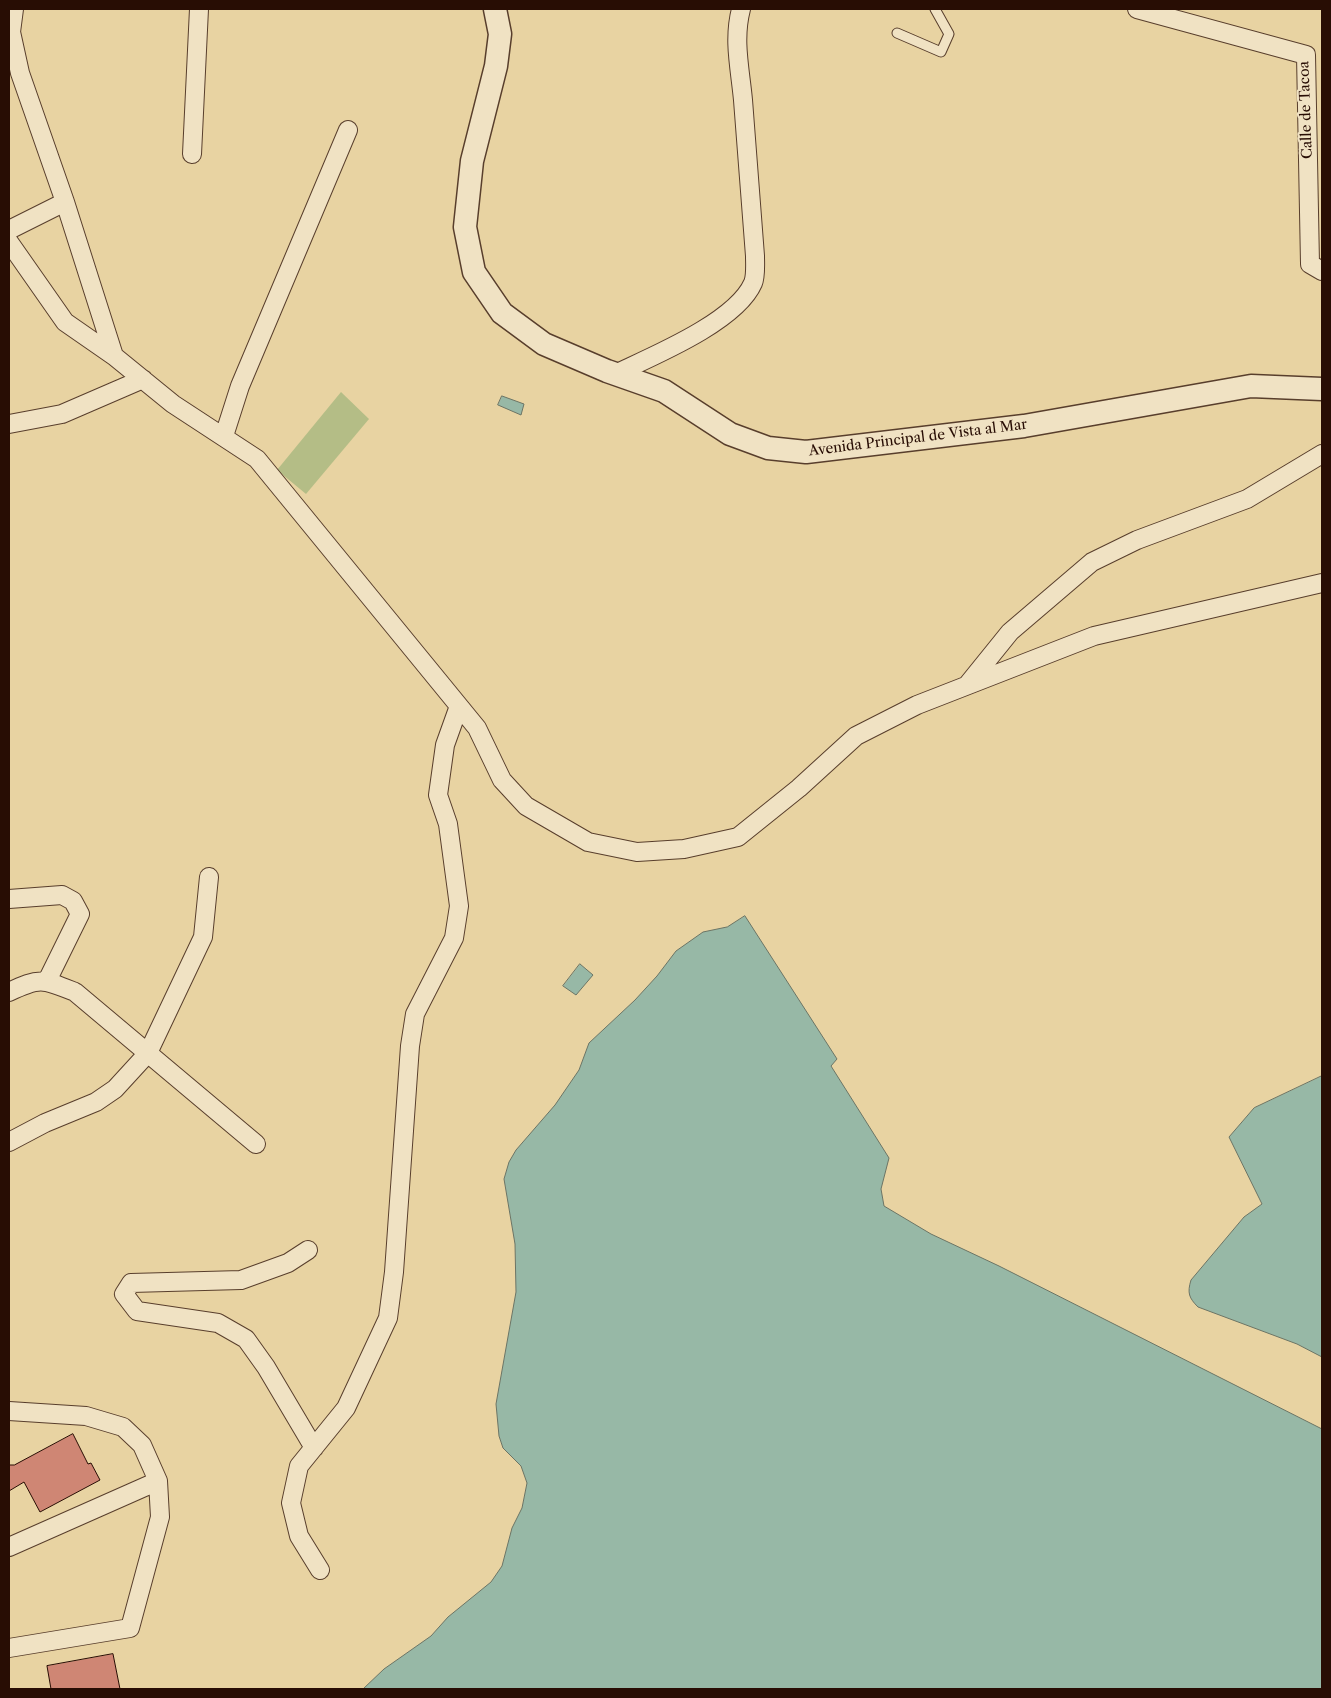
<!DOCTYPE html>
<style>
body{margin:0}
#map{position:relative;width:1331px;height:1698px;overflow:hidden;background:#e8d3a2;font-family:"Libre Caslon Text",serif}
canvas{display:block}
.frame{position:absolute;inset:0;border:10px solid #280d04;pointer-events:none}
</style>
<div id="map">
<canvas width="1331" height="1698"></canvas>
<div class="frame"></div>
</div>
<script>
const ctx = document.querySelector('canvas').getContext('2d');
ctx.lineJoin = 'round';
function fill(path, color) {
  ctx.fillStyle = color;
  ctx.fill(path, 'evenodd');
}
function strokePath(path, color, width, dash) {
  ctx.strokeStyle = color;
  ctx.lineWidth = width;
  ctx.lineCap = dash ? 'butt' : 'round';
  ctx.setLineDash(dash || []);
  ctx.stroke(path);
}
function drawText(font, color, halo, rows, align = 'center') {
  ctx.font = font + ' "Libre Caslon Text",serif';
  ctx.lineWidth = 4;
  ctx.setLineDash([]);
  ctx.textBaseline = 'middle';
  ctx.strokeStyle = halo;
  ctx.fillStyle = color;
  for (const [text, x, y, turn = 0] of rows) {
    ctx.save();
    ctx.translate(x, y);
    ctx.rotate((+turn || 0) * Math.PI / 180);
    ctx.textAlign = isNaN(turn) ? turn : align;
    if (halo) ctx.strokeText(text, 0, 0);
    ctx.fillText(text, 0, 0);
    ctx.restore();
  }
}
const green = new Path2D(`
 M341 392 369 419 306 494 277 470Z`);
const water = new Path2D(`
 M502 396 524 404 521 415 498 405Z
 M745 916 837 1059 831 1066 889 1158 881 1189 884 1206 931 1234 999 1266 1322 1429V1689H363L384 1669 431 1636 448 1617 491 1582 502 1566 512 1528 522 1508 527 1483 521 1466 503 1448 499 1436 496 1404 516 1292 515 1244 504 1179 509 1162 516 1150 555 1105 579 1070 589 1043 635 1000 657 976 676 951 703 932 727 927Z
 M580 964 593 975 576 995 563 986Z
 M1322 1076V1357L1297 1344 1198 1307C1189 1298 1187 1293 1191 1280L1244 1217 1262 1204 1229 1137 1254 1108Z`);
const building = new Path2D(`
 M73 1434 88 1464 91 1463 100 1480 40 1512 24 1482 9 1491V1465H14Z
 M113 1654 120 1689H51L47 1666Z`);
const service = new Path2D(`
 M897 33 941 52 949 34 935 9`);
const minor = new Path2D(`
 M14 9 11 32 20 73 65 202 114 356
 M1137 9 1306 55 1310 264 1322 271
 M192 154 199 9
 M9 230 65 202
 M9 242 65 322 114 356 173 404 257 459 477 728 502 780 526 806 588 842 637 852 684 849 738 837 799 788 856 736 917 705 1094 636 1322 583
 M615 374C653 356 736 322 753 283 756 276 755 264 755 256 751 204 747 152 743 100 740 68 733 40 741 9
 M9 424 62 414 143 379
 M224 436 240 386 348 130
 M968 684 1010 632 1092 562 1137 540 1247 499 1322 454
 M9 899 62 895 73 901 80 914 47 981
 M9 992C40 977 43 979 75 992L256 1144
 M9 1142 45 1123 96 1102 115 1089 148 1053 203 937 209 877
 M308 1250 288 1263 241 1280 131 1283 124 1294 137 1311 218 1323 246 1339 266 1367 314 1448
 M9 1411 86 1416 123 1427 142 1445 158 1481 160 1517 130 1628 9 1648
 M9 1547 158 1481
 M320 1570 299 1536 291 1503 299 1466 346 1408 388 1318 394 1272 410 1046 415 1014 454 938 459 906 448 824 438 795 445 745 459 706`);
const tertiary = new Path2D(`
 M495 9 500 34 496 66 472 161 465 227 474 272 502 313 544 344 607 371 664 391 730 434 768 448 806 452 1024 426 1251 386 1322 389`);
const streetNames = [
 ["Calle de Tacoa",1306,110,-92],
 ["Avenida Principal de Vista al Mar",918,438,-7]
];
fill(green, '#b4bd86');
fill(water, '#97b8a6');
strokePath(water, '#6b7465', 1);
fill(building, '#cf8674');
strokePath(building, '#280d04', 1);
strokePath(service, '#583e2c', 11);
strokePath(minor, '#583e2c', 20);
strokePath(tertiary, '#583e2c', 25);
strokePath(service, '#f0e2c3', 9);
strokePath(minor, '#f0e2c3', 18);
strokePath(tertiary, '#f0e2c3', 22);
drawText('14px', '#280d04', '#f0e2c3', streetNames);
</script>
